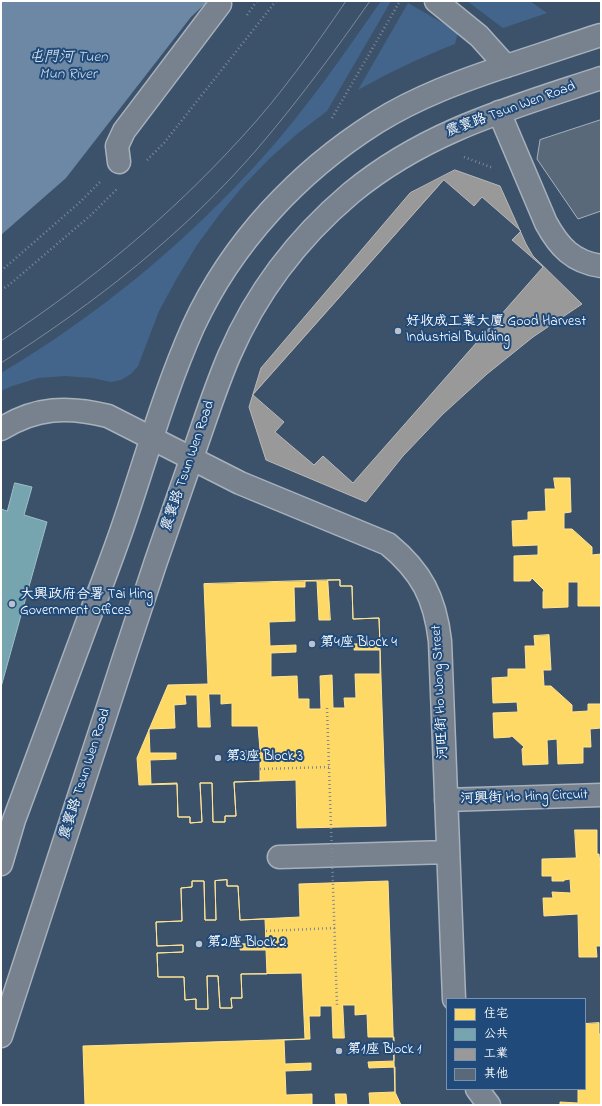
<!DOCTYPE html>
<meta charset="utf-8">
<style>
body{margin:0}
#map{position:relative;width:602px;height:1106px;overflow:hidden;background:#3c526b;font-family:"Indie Flower","LXGW WenKai TC",sans-serif}
canvas{display:block}
.frame{position:absolute;inset:0;border:2px solid #fff;pointer-events:none}
.legend{position:absolute;left:446px;top:998px;width:140px;height:92px;box-sizing:border-box;background:#1f4a7a;border:1px solid #7992af;margin:0;padding:5px 7px;list-style:none;font-size:12px;color:#fff}
.legend li{display:flex;align-items:center;gap:8px;height:20px}
.legend b{width:20px;border:1px solid #7992af}
</style>
<div id="map">
<canvas width="602" height="1106"></canvas>
<div class="frame"></div>
<ul class="legend">
<li><b style="height:11px;background:#ffd966"></b>住宅</li>
<li><b style="height:11px;background:#76a5af"></b>公共</li>
<li><b style="height:11px;background:#999"></b>工業</li>
<li><b style="height:11px;background:#59697a"></b>其他</li>
</ul>
</div>
<script>
const ctx = document.querySelector('canvas').getContext('2d');
ctx.lineJoin = 'round';
function fill(path, color) {
  ctx.fillStyle = color;
  ctx.fill(path, 'evenodd');
}
function strokePath(path, color, width, dash) {
  ctx.strokeStyle = color;
  ctx.lineWidth = width;
  ctx.lineCap = dash ? 'butt' : 'round';
  ctx.setLineDash(dash || []);
  ctx.stroke(path);
}
function drawText(font, color, halo, rows, align = 'center') {
  ctx.font = font + ' "Indie Flower","LXGW WenKai TC",sans-serif';
  ctx.lineWidth = 4;
  ctx.setLineDash([]);
  ctx.textBaseline = 'middle';
  ctx.strokeStyle = halo;
  ctx.fillStyle = color;
  for (const [text, x, y, turn = 0] of rows) {
    ctx.save();
    ctx.translate(x, y);
    ctx.rotate((+turn || 0) * Math.PI / 180);
    ctx.textAlign = isNaN(turn) ? turn : align;
    if (halo) ctx.strokeText(text, 0, 0);
    ctx.fillText(text, 0, 0);
    ctx.restore();
  }
}
const green = new Path2D(`
 M381 1H391L327 111 297 134 269 159 243 186 219 215 197 245 177 278 159 311 138 366 131 374 121 380 111 382 92 378 65 376 38 378 12 386 1 391V373C99 315 188 241 264 156 307 108 344 54 381 1Z
 M467 1H530L547 13 503 28Z
 M408 3 458 32 455 44C421 57 390 72 358 90Z`);
const water = new Path2D(`
 M1 1H208L191 17 66 178 1 235Z`);
const homes = new Path2D(`
 M554 478H570L571 512 564 513V529H572L592 547V555L601 554V606H578V582H568V607L543 608V592L544 590 532 578 530 581H514V556L538 555V545L513 546 512 521 528 520V512L546 511 545 489H555Z
 M328 580H340V586H352L353 619 379 618 380 643 354 644V650H380V674H355L356 698H344L345 708H333L332 675 320 676 321 709H309V699H298L297 676 271 677V653L296 652V645L270 646 269 622 295 621 294 587H305V581H317L319 620H330Z
 M340 580V586H352L353 619 379 618 386 826 297 828 296 780 234 782 236 816H225V822H213L212 783H200L202 822 190 823V817H178L177 784 139 785 137 758 168 685 208 684 204 584Z
 M549 635 551 670H543L544 686H551L572 705V712L588 711V704H601V728L590 729 591 747H583V763L558 764 557 739 547 740 548 764 523 765 522 749 524 747 512 736 510 737 494 738 493 713 518 712 517 702 493 703 492 678 508 677V669H526L525 646H535L534 636Z
 M209 694H221V704L232 703V726H258L260 750 234 751V757H260V781L234 782 236 816H225V822H213L212 783H200L202 822 190 823V817H178L177 783 151 784 150 760 176 759V753H150L149 729 175 728 174 705 186 704 185 695H197L198 727H210Z
 M575 830H597V854H599L601 875V946H596L597 957H579L578 914 544 916 543 898H553L552 892 571 893 570 879 564 880V881H552V876H542V859L576 858Z
 M227 880V886H238L240 920 265 919 266 943 240 944V950H266L267 974H241L242 998H231L232 1008H220L218 976H207L208 1009H196V999L185 1000 184 977H158L157 953 183 952V945L157 946 156 922 182 921 181 888 192 887V881H204L205 920H216L215 881Z
 M227 880V886H238L240 920 300 917 299 884 388 881 395 1092 401 1105H85L83 1046 305 1039 302 973 241 974 242 998H231L232 1008H220L218 976H207L208 1009H196V999L185 1000 184 977H158L157 953 183 952V945L157 946 156 922 182 921 181 888 192 887V881H204L205 920H216L215 881Z
 M343 1005H355V1015L367 1014 368 1037H394V1061L368 1062 369 1068 395 1067V1092L369 1093 370 1105H347L346 1094H335L336 1105H312V1094L286 1095 285 1071 311 1070V1063L285 1064 284 1040 310 1039 309 1016H320V1006H332L333 1038H344Z
 M599 1023V1034H601V1105H560V1102L578 1103V1089H585V1024Z`);
const public = new Path2D(`
 M15 483 32 487 24 515 47 522 1 687V509L7 511Z`);
const industry = new Path2D(`
 M455 170 500 186 526 244 533 256 582 304 533 337 487 374 443 414 403 456 366 502 266 460 249 407 261 368 410 193Z
 M444 180 474 206 482 197 521 231 512 240 543 267 353 483 323 456 314 465 275 432 284 422 253 395Z`);
const building = new Path2D(`
 M601 120V211L578 219 537 159 540 140Z`);
const path = new Path2D(`
 M247 15 257 1
 M332 118 400 1
 M464 157 493 168
 M147 160 164 143 276 1
 M1 271 79 203 101 181
 M1 290 9 285 91 215 117 189
 M260 769 329 767
 M266 931 335 928`);
const minor = new Path2D(`
 M436 1 479 36 506 66
 M499 112 546 223C559 247 573 262 601 266
 M119 162 117 146 124 131 220 4
 M1 429C36 407 68 406 108 416L240 483 388 544C422 572 435 598 440 641L454 999
 M446 800 601 795
 M279 857 448 852
 M477 1089 489 1105`);
const major = new Path2D(`
 M1 864 14 820C38 754 63 689 87 623 99 592 111 561 122 529 145 462 164 392 193 327 232 242 299 171 377 122 417 97 461 81 506 66 538 56 569 45 601 35
 M1 1036C42 910 83 784 124 658 145 593 167 528 190 463 203 427 214 391 229 356 256 293 299 237 351 193 426 131 511 108 601 78`);
const tram = new Path2D(`
 M1 341C91 281 168 218 241 138 280 96 314 48 346 1
 M1 363C95 303 185 233 258 148 298 101 335 51 370 1`);
const pathBridge = new Path2D(`
 M327 708 337 1005`);
const markers = [
 [398,331,4,"#bbc2cb"],
 [12,604,4,"#bbc2cb"],
 [312,644,4,"#bbc2cb"],
 [218,758,4,"#bbc2cb"],
 [199,944,4,"#bbc2cb"],
 [339,1051,4,"#bbc2cb"]
];
const streetNames = [
 ["震寰路 Tsun Wen Road",511,110,-20],
 ["震寰路 Tsun Wen Road",189,466,-71],
 ["河旺街 Ho Wong Street",441,692,-93],
 ["震寰路 Tsun Wen Road",86,774,-72],
 ["河興街 Ho Hing Circuit",524,798,-2]
];
const poiNames = [
 ["好收成工業大廈 Good Harvest",406,323],
 ["Industrial Building",406,339],
 ["大興政府合署 Tai Hing",20,596],
 ["Government Offices",20,612],
 ["第4座 Block 4",320,644],
 ["第3座 Block 3",226,758],
 ["第2座 Block 2",207,944],
 ["第1座 Block 1",347,1051]
];
const waterNames = [
 ["屯門河 Tuen",68,59],
 ["Mun River",68,76]
];
fill(green, '#43658b');
fill(water, '#6c88a5');
fill(homes, '#ffd966');
strokePath(homes, '#ffe494', 1);
fill(public, '#76a5af');
strokePath(public, '#9fc0c7', 1);
fill(industry, '#999');
strokePath(industry, '#b8b8b8', 1);
fill(building, '#59697a');
strokePath(building, '#a7b1bc', 1);
strokePath(minor, '#a7b1bc', 25);
strokePath(major, '#a7b1bc', 25);
strokePath(path, '#7f8996', 2.5, [1, 3]);
strokePath(minor, '#77828e', 22);
strokePath(major, '#77828e', 22);
strokePath(tram, '#7f8996', 1);
strokePath(pathBridge, '#7f8996', 2.5, [1, 3]);
for (const [x, y, r, color] of markers) {
  const dot = new Path2D();
  dot.arc(x, y, r, 0, 2 * Math.PI);
  ctx.fillStyle = color;
  ctx.fill(dot);
  strokePath(dot, '#1f4a7a', 1.5);
}
drawText('14px', '#fff', '#1f4a7a', streetNames);
drawText('14px', '#fff', '#1f4a7a', poiNames, 'left');
drawText('italic 15px', '#d4dde6', '#1f4a7a', waterNames);
</script>
